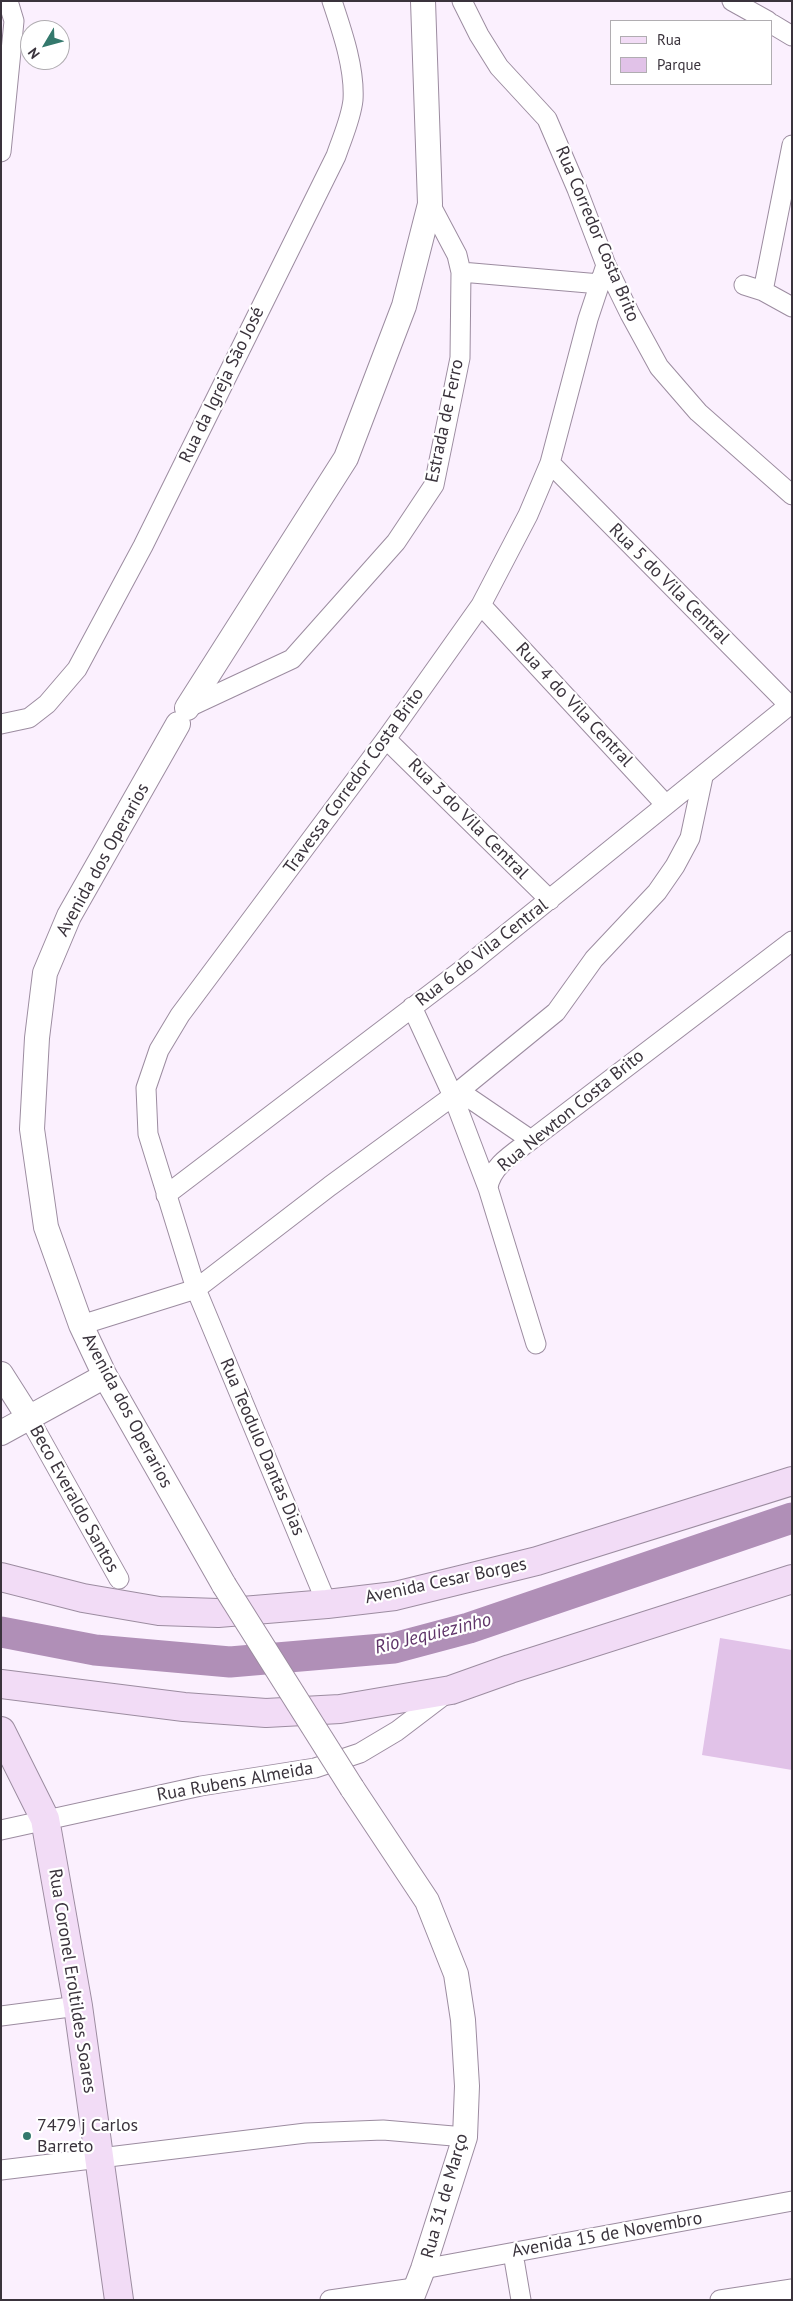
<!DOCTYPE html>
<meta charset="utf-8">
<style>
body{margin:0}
#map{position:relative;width:793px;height:2301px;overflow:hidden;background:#fbf0fe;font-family:"PT Sans",sans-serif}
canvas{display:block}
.frame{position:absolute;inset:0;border:2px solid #3a333c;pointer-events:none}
.legend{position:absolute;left:610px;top:20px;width:162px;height:65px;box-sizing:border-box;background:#fff;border:1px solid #b0adb1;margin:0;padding:6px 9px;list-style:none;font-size:15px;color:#3a333c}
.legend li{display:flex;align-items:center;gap:10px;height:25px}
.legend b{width:25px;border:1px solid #b0adb1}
.north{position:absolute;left:20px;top:20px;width:50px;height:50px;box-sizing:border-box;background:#fff;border:1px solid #b0adb1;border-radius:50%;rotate:233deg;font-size:14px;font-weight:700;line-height:20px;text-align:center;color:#3a333c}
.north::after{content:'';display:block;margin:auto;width:18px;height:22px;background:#34796d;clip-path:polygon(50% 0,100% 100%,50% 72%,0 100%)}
</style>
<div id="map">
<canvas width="793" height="2301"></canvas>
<div class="frame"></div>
<ul class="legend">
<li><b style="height:6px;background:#f2dcf6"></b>Rua</li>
<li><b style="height:14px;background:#e1c2e8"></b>Parque</li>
</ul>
<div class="north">N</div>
</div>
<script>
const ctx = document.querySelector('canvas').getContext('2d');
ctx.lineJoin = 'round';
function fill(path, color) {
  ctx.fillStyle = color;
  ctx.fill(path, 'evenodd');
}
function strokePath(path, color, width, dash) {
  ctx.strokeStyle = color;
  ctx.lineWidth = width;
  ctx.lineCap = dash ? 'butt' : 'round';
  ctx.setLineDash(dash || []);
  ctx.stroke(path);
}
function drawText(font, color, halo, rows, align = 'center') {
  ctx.font = font + ' "PT Sans",sans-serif';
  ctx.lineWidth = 4.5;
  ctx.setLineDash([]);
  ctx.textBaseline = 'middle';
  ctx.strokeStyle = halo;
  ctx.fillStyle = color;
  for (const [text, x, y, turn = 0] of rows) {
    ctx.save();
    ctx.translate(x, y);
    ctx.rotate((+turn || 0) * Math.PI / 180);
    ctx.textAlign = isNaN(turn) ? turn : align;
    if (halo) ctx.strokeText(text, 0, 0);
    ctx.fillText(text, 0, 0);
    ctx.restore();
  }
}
const green = new Path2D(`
 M720 1638 792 1650V1770L702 1755Z`);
const river = new Path2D(`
 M1 1632 95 1650 230 1662 394 1648 469 1628 792 1518`);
const minor = new Path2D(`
 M462 1 479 35 499 67 547 119 577 189 606 265 630 314 659 367 698 412 792 495
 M732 1 768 21
 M772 24 792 36
 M792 145 763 291 792 307
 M1 152 14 21 8 1
 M461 272 600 284
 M744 285 763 291
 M550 463 789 705
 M481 605 666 805
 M187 708 292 659 396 542 434 485 460 358 461 272 457 255 430 204
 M1 724 29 718 47 704 77 669 143 546 336 156C342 138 351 119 353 100 355 68 342 31 332 1
 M386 739 550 900
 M412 1007 453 1096 488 1188
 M459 1091 531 1140
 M166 1195 467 966 792 703
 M81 1325 196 1289 330 1186 453 1096 556 1012 594 959 657 892 675 866 690 838 703 777
 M536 1344 488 1188C491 1166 514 1153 531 1140L792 941
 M29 1418 119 1579
 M327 1604 196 1289 148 1134 146 1088 159 1050 180 1015 386 739 481 605 528 515 550 463 588 319 606 265
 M1 1830 201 1786 315 1768 360 1753 397 1731 447 1693
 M1 2016 78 2006
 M1 2170 306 2133 383 2130 465 2137
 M513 2253 521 2300
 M423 2269 792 2201
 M330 2300 414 2288
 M720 2300 792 2289`);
const tertiary = new Path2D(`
 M187 708 346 458 404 306 430 204 423 1
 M178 724 69 916 45 973 37 1038 32 1129 46 1227 81 1325 105 1376 224 1585
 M1 1374 29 1418
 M1 1433 105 1376
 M352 1788 427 1901 456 1974 463 2020 467 2086 465 2137 423 2269 411 2300`);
const secondary = new Path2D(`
 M1 1577 83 1598 159 1611 218 1613 327 1604 395 1596 537 1561 792 1481
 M1 1684 184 1707 266 1713 340 1709 451 1690 510 1669 792 1579
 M1 1731 45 1819 78 2006 119 2300`);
const tertiaryBridge = new Path2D(`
 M224 1585 352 1788`);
const markers = [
 [27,2136,5,"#34796d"]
];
const streetNames = [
 ["Rua Corredor Costa Brito",597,234,67],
 ["Rua da Igreja São José",222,385,-64],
 ["Estrada de Ferro",445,421,-78],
 ["Rua 5 do Vila Central",669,584,45],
 ["Rua 4 do Vila Central",574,705,47],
 ["Travessa Corredor Costa Brito",354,781,-54],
 ["Rua 3 do Vila Central",468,819,45],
 ["Avenida dos Operarios",103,860,-61],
 ["Rua 6 do Vila Central",482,953,-38],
 ["Rua Newton Costa Brito",571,1111,-39],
 ["Avenida dos Operarios",127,1411,62],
 ["Rua Teodulo Dantas Dias",262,1447,67],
 ["Beco Everaldo Santos",74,1499,61],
 ["Avenida Cesar Borges",446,1581,-12],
 ["Rua Rubens Almeida",235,1782,-10],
 ["Rua Coronel Eroltildes Soares",72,1981,81],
 ["Rua 31 de Março",445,2196,-74],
 ["Avenida 15 de Novembro",607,2235,-10]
];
const poiNames = [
 ["7479 j Carlos",37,2126],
 ["Barreto",37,2147]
];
const waterNames = [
 ["Rio Jequiezinho",433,1634,-14]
];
fill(green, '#e1c2e8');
strokePath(river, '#b08fb7', 31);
strokePath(minor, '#9c8ca0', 21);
strokePath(tertiary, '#9c8ca0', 26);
strokePath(secondary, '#9c8ca0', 30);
strokePath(minor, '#fff', 19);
strokePath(tertiary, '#fff', 24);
strokePath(secondary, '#f2dcf6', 28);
strokePath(tertiaryBridge, '#9c8ca0', 26, []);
strokePath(tertiaryBridge, '#fff', 24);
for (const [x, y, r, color] of markers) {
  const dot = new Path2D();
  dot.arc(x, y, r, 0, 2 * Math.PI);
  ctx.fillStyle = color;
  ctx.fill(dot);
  strokePath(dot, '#fff', 2);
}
drawText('18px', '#3a333c', '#fff', streetNames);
drawText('18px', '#3a333c', '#fff', poiNames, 'left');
drawText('italic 19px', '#5f3469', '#fff', waterNames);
</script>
